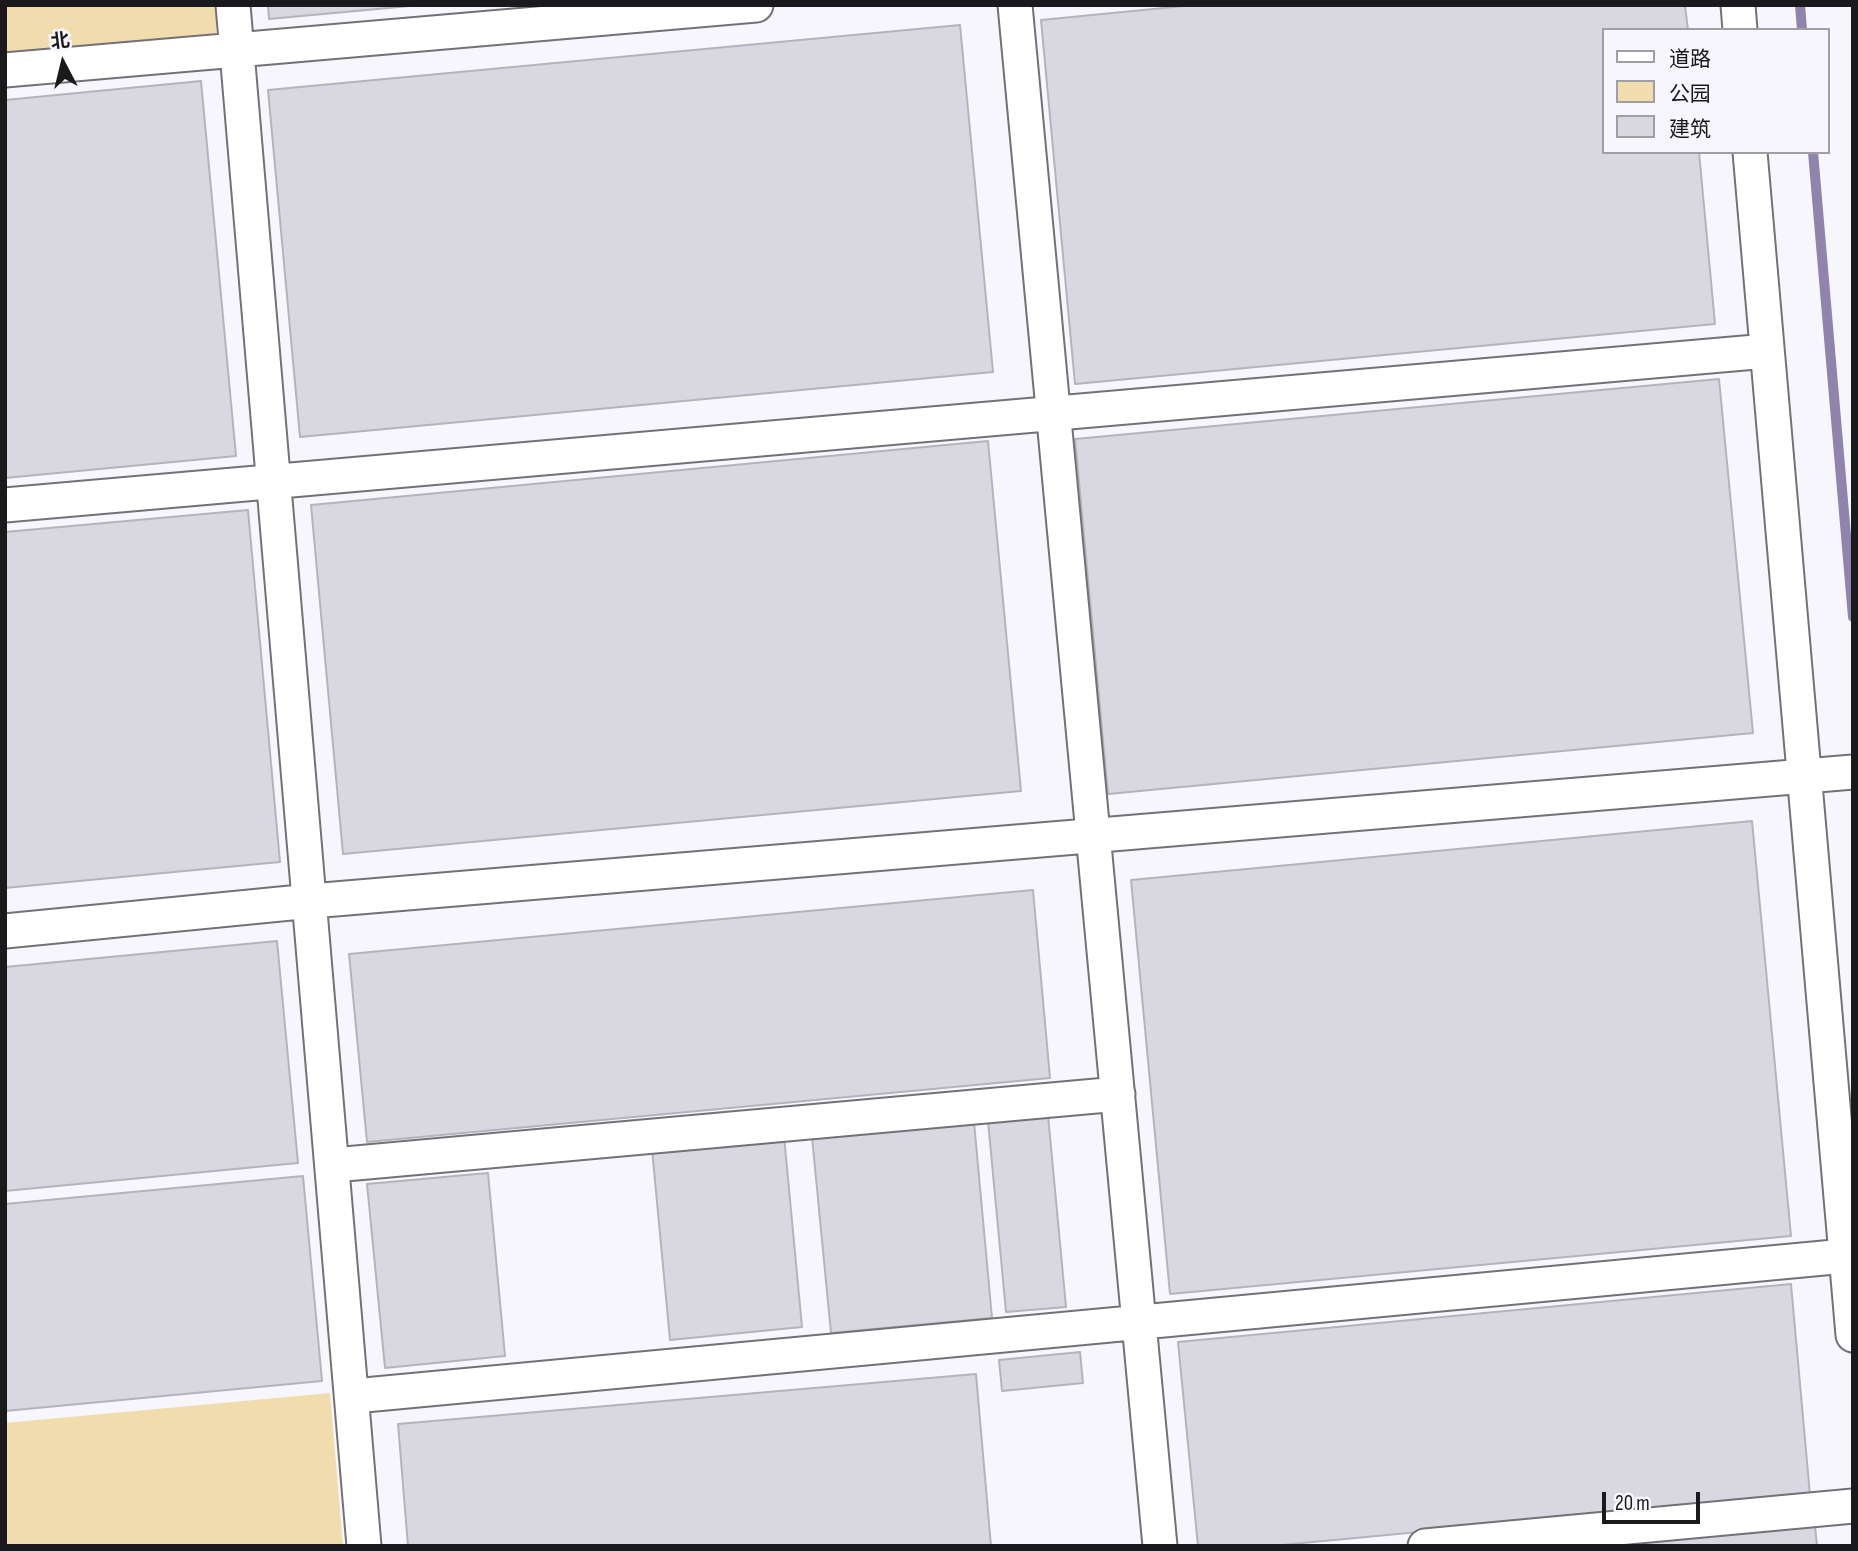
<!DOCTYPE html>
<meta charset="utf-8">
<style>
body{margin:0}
#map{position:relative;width:1858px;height:1551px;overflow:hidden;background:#f8f6fd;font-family:"Sofia Sans Condensed","Noto Sans SC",sans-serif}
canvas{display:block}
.frame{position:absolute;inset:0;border:7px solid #1a191c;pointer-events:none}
.legend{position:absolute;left:1602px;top:28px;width:228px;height:126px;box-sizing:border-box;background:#f8f6fd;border:2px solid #9f9ea3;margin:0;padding:9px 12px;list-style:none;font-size:21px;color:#1a191c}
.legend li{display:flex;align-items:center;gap:14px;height:35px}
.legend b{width:35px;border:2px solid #9f9ea3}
.north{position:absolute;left:28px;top:28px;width:70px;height:70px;-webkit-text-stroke:5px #f8f6fd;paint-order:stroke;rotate:353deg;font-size:19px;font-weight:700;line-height:28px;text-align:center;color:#1a191c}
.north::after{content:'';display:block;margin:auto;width:24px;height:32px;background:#1a191c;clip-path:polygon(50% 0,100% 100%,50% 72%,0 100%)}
.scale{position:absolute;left:1602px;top:1492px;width:98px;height:32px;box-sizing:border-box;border:4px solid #1a191c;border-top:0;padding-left:9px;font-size:21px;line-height:24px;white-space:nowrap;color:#1a191c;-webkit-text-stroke:5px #f8f6fd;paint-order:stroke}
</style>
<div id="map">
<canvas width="1858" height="1551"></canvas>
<div class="frame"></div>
<ul class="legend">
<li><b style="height:9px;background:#fff"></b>道路</li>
<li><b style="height:19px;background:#f0dcac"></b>公园</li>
<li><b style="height:19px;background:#d9d7df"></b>建筑</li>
</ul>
<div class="north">北</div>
<div class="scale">20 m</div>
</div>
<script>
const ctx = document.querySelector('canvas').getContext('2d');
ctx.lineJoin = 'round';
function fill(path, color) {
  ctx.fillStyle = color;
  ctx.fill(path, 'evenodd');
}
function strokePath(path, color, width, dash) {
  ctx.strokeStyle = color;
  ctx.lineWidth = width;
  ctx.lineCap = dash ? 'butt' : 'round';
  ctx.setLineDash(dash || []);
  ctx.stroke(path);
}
const green = new Path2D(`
 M5 5H216V36L5 59Z
 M330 1393 343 1546H5V1423Z`);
const stream = new Path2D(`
 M1800 5 1802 30
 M1813 152 1853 617`);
const building = new Path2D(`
 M268 5H421L269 19Z
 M1194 5H1685L1688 30H1604V152H1699L1715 324 1075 384 1041 20Z
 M960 25 993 372 300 437 268 90Z
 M201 81 236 456 5 478V100Z
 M1719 379 1753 733 1108 794 1075 439Z
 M988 441 1021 791 343 854 311 505Z
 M248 510 280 862 5 888V532Z
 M1752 821 1791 1236 1170 1294 1131 880Z
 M1033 890 1050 1078 367 1142 349 954Z
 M277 941 298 1163 5 1191V967Z
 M1048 1115 1066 1307 1006 1312 988 1121Z
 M974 1122 992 1318 831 1333 812 1137Z
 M784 1136 802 1327 670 1340 652 1149Z
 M488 1173 505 1356 385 1368 367 1184Z
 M303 1176 322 1381 5 1411V1204Z
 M1791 1284 1810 1495 1271 1546H1198L1178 1342Z
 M1080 1352 1083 1383 1002 1391 999 1360Z
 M976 1374 991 1546H408L398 1424Z
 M1814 1516 1817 1546H1514Z`);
const minor = new Path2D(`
 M233 5 364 1546
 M1015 5 1160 1546
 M1738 5 1740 30
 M5 70 756 5
 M1750 152 1853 1335
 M5 505 1767 351
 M5 931 311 901 1853 772
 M334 1165 1118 1094
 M354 1396 1845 1256
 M1425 1546 1853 1506`);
fill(green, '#f0dcac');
strokePath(stream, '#9083ad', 10);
fill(building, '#d9d7df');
strokePath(building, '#b5b3ba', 2);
strokePath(minor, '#737178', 37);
strokePath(minor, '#fff', 33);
</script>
